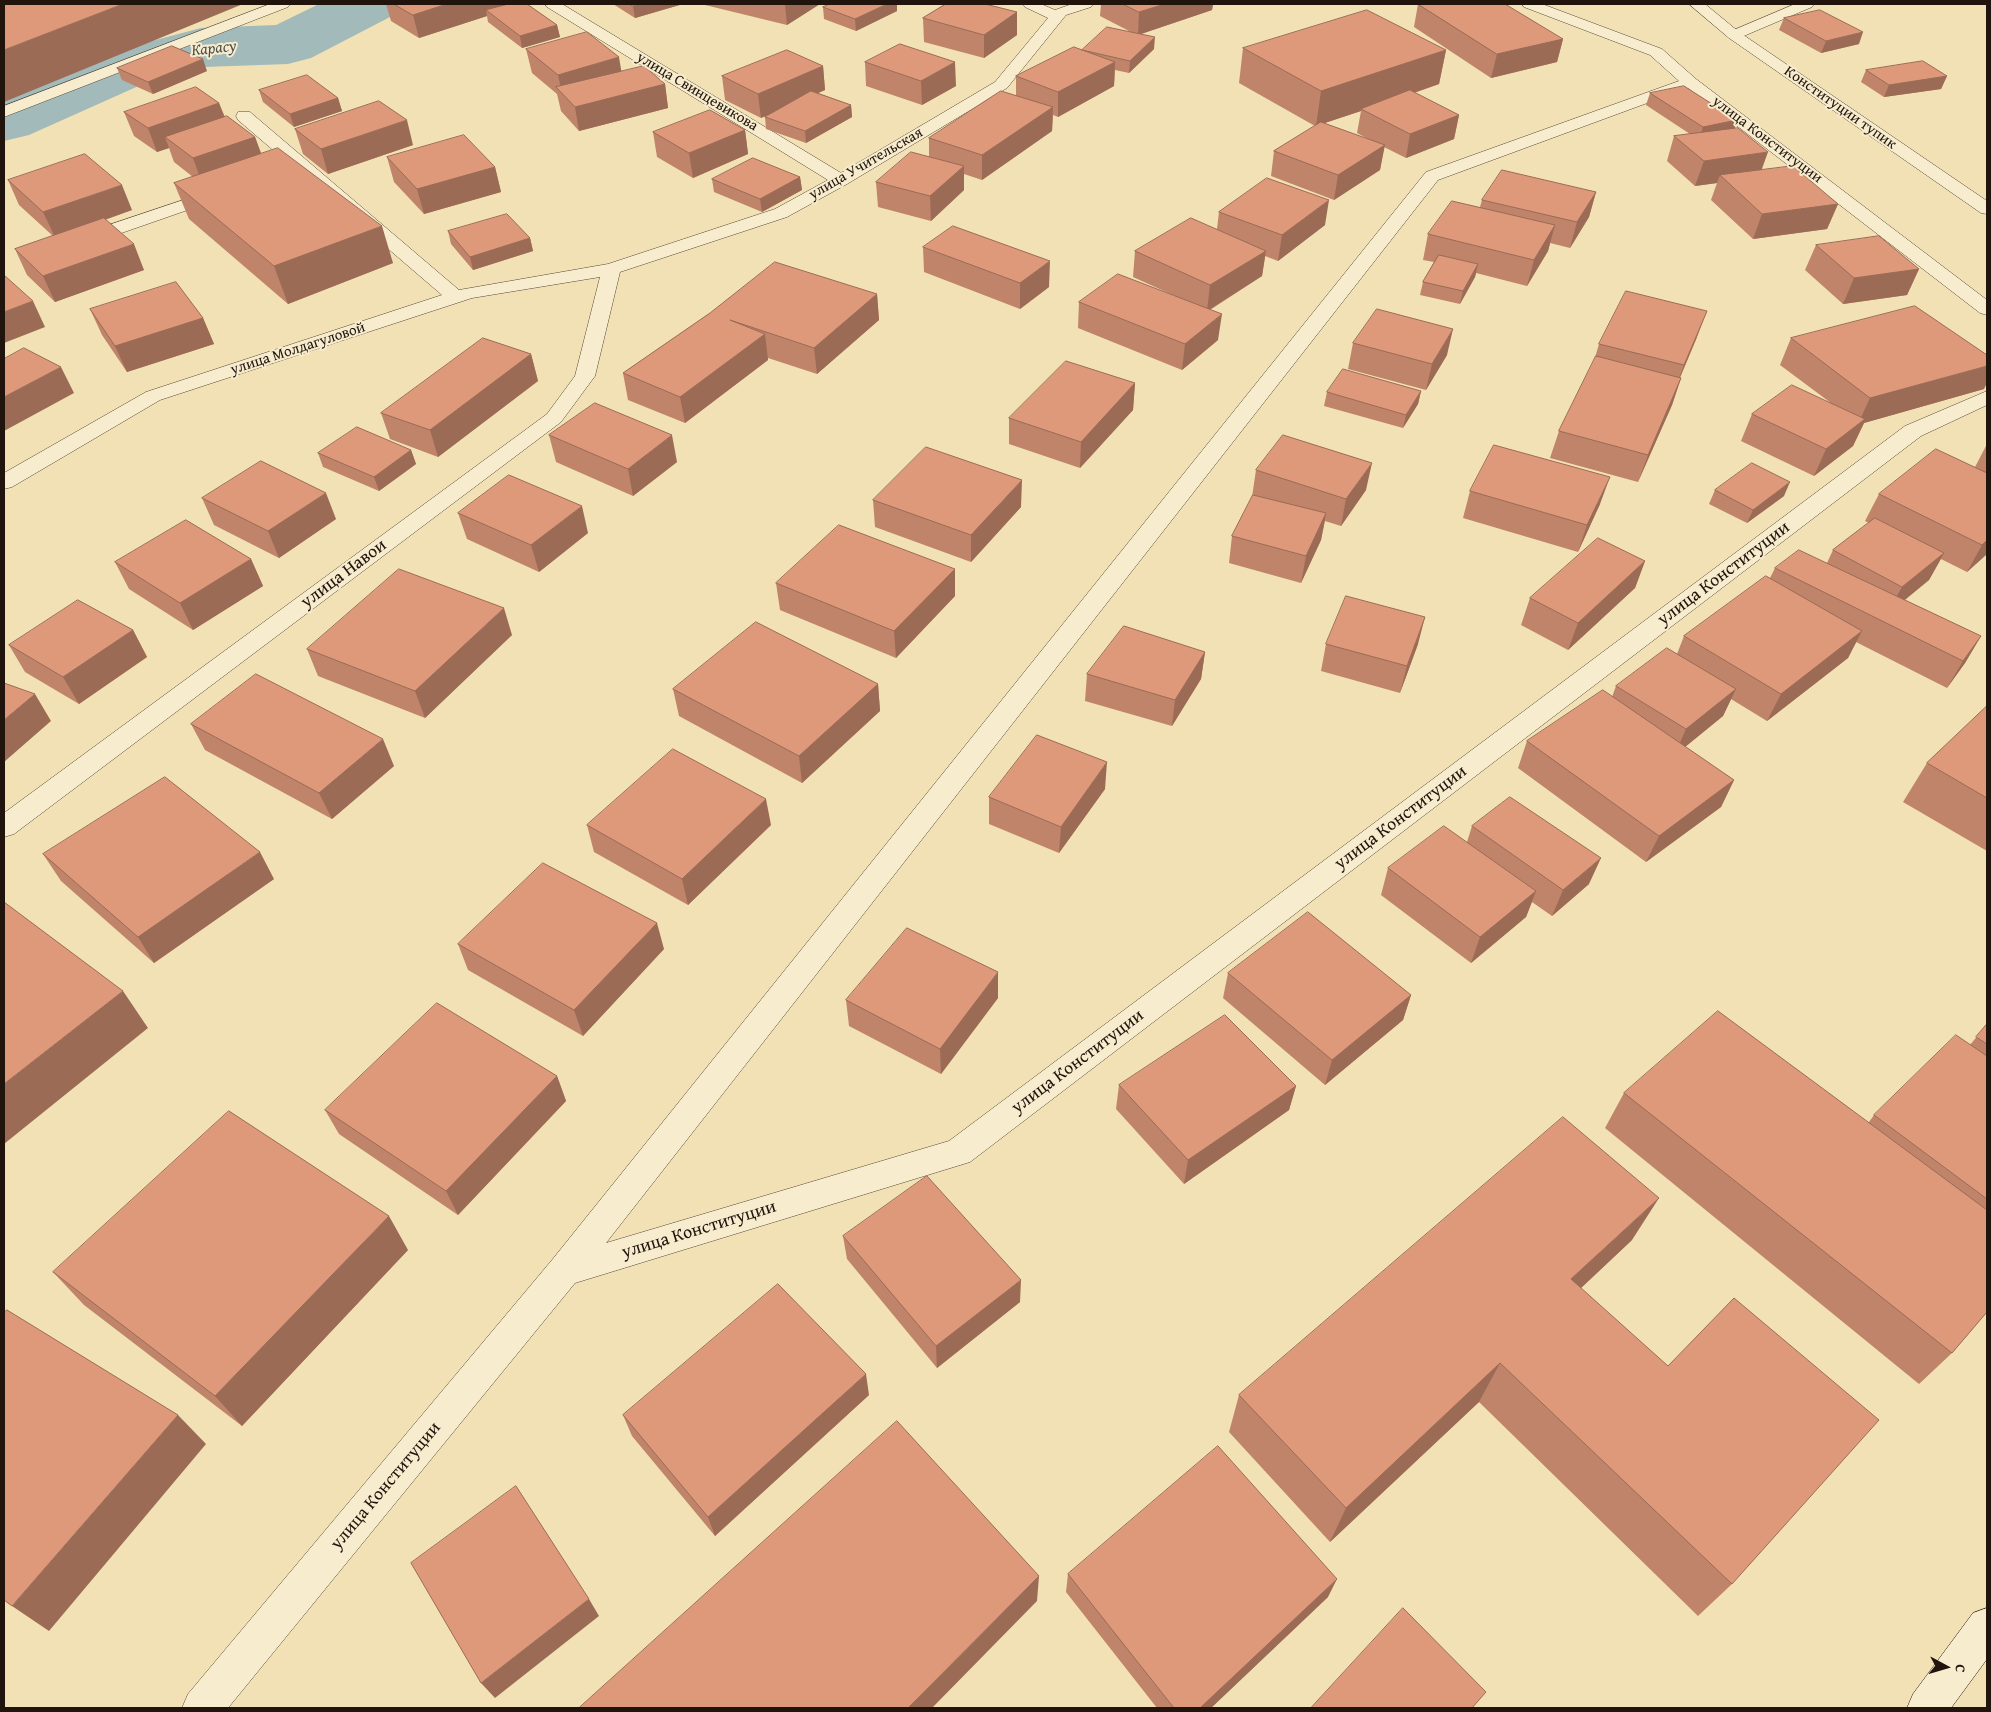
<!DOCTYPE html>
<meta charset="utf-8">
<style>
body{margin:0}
#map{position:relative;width:1991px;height:1712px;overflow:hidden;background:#f2e1b4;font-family:"Gentium Book Plus",serif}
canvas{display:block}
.frame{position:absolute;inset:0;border:5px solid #20140c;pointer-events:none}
.north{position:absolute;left:1921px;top:1642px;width:50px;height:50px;-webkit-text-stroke:4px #f7ecce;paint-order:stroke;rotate:96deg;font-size:14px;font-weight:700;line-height:20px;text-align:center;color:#20140c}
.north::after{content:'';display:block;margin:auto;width:18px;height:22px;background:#20140c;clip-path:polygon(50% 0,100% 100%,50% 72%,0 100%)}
</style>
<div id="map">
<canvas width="1991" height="1712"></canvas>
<div class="frame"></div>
<div class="north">С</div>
</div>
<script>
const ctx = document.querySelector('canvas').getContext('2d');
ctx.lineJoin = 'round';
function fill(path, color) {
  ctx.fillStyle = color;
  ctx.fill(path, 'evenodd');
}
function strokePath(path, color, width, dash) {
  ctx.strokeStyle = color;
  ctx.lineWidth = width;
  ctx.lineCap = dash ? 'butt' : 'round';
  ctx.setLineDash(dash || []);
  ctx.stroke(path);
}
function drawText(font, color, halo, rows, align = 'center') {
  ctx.font = font + ' "Gentium Book Plus",serif';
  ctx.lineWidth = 4;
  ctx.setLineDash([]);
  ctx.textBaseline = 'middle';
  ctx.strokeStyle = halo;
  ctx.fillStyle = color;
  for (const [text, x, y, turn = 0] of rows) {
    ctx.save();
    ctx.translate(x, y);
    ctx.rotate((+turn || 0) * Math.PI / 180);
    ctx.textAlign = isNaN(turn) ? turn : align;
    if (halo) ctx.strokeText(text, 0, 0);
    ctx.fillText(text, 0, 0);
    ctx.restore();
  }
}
const river = new Path2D(`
 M319 4H399L390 17 311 58 288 64 204 67 143 84 29 135 4 141V95L95 56 201 28 276 25Z`);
const lane = new Path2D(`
 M1795 4H1814L1812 7 1739 38H1729L1726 35 1729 32Z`);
const street = new Path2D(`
 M270 4H290L288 7 4 117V106Z
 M545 4H562L841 173 995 82 1048 18 1025 7 1023 4H1041L1055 10 1072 4H1093L1091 7 1066 15 1007 88 847 184 787 217 620 272 595 376 561 422 14 834 4 837V813L547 414 575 376 600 277 472 298 160 400 12 487 4 489V473L146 392 442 295 238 120 236 116 238 112H250L459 290 608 264 775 209 828 180 547 7Z
 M1522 4H1542L1662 49 1696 79 1987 300V315L1980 313 1688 88 1438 180 606 1243 949 1141 1905 426 1987 391V405L1921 436 970 1162 575 1283 228 1708H182L188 1694 552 1260 1426 172 1679 81 1650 55 1524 7Z
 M1689 4H1705L1739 32 1987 201V214L1981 213 1729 38Z
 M219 188 225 189 228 193 225 197 87 245 80 247 73 245 71 241 73 237Z`);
const secondary = new Path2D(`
 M1987 1608V1659L1951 1708H1907L1913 1694 1973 1613Z`);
const wall = new Path2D(`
 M386 4H527L557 25 560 37 522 48 488 22 487 16 419 38 391 21Z
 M613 4H683L635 18Z
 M701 4H820L787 25Z
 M944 4H985L1017 12V35L984 58 924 42 923 18 945 4Z
 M1101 4H1213L1212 10 1141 34 1154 49 1129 73 1115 70 1114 86 1058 117 1053 115 1052 131 982 180 964 174V190L931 221 878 207 876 182 929 157V138L1016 95V76L1082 50 1131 32 1100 16Z
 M1418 4 1563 39 1557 62 1491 78 1414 27Z
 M823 7 897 11 856 31 824 19Z
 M1784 18 1859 44 1821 53 1779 30Z
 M1243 48 1446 50 1439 84 1414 93 1459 115 1454 139 1406 158 1384 147 1380 170 1334 200 1271 176 1274 151 1315 126 1239 83ZM1361 111 1357 133 1372 141 1324 123Z
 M526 49 621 71 665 84 668 108 579 131 561 111 557 94 532 73Z
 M865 62 956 86 922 105 866 86Z
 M823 66 825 90 818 93 851 105 852 117 806 143 766 129 765 117 769 114 761 118 725 100 722 76Z
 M117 68 207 71 153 94 122 80Z
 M1866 70 1947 76 1941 89 1884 97 1861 82Z
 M259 90 338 98 342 111 294 127 263 102Z
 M1650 93 1737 120 1735 128 1762 170 1838 204 1827 229 1753 239 1711 200 1717 183 1695 186 1667 161 1674 136 1690 134 1646 105Z
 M219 103 225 117 255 137 261 154 393 263 288 304 189 219 174 183 193 177 174 162 169 148 157 152 134 136 124 112Z
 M295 129 413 145 328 174 303 154Z
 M745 130 748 154 693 178 657 157 653 132Z
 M387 157 495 167 501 192 424 214 394 182Z
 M800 177 802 190 762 212 714 192 712 179Z
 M8 180 132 210 105 220 144 270 55 302 27 275 15 249 53 236 19 205Z
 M1596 192 1589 217 1570 248 1550 243 1548 251 1527 286 1476 273 1475 277 1460 304 1420 295 1423 282 1434 262 1423 260 1428 234 1480 207 1482 200Z
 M1219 212 1325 225 1278 261 1265 256 1262 276 1210 310 1218 340 1182 370 1078 328 1079 302 1175 296 1133 277 1135 251 1217 229Z
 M448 231 530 238 533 251 473 270 451 244Z
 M1816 245 1919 269 1907 295 1843 304 1805 270Z
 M923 247 1049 287 1020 309 924 272Z
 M877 294 879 320 817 374 768 358V360L685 423 628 400 623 373 710 313Z
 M90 309 203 318 214 344 127 372 102 335Z
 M1697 337 1680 378H1681L1672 405 1638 482 1550 458 1559 431 1594 361 1599 344Z
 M1791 338 1984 389 1864 423 1853 446 1814 476 1741 441 1752 414 1831 403 1780 365Z
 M1353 343 1447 355 1426 390 1348 369Z
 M531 354 538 381 438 457 390 439 381 413Z
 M1135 383 1133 410 1080 468 1009 444V418Z
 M1421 391 1418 404 1403 428 1324 406 1327 392Z
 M549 435 677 462 633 496 556 462Z
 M1987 444V554L1967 572 1941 559 1929 580 1905 600 1981 636 1965 663 1947 688 1856 642 1848 658 1767 721 1731 699 1723 716 1685 747 1734 780 1721 807 1646 862 1518 768 1527 741 1612 697 1616 686 1677 654 1684 636 1770 578 1775 568 1827 563 1833 550 1869 523 1865 521 1879 494 1975 467Z
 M411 450 416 464 379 491 323 467 318 453Z
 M1256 470 1366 490 1341 526 1325 521 1321 540 1301 583 1229 563 1232 536 1252 497Z
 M1715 490 1784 496 1747 523 1709 504Z
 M1470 491 1600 504 1578 552 1463 518Z
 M202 498 336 519 279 558 214 525Z
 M873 500 1021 507 971 562 875 527Z
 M458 513 588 533 539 572 467 539Z
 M251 559 263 586 193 630 129 589 115 562Z
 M1645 561 1635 588 1568 650 1521 625 1530 598Z
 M955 569V596L896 658 780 610 776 583Z
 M133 630 147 657 79 704 25 672 9 645Z
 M512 635 425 718 318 676 307 649Z
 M1326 644H1418L1400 693 1321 671Z
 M1205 652 1201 679 1172 726 1085 701 1087 674Z
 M878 684 880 711 802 783 679 716 673 689Z
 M1987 706V851L1903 802 1927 763Z
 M191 724 394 766 332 819 205 750Z
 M1105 789 1059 853 989 824V797Z
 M587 825H771L688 905 594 852Z
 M1472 826 1589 884 1552 916 1532 902 1526 917 1471 963 1381 895 1388 868 1467 842Z
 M43 854 274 879 154 963 61 881Z
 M458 944 664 949 583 1036 468 970Z
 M1228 973 1411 995 1403 1020 1325 1085 1223 998Z
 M998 998 941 1074 849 1026 846 1000Z
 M1987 1024V1312L1952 1353 1919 1384 1605 1128 1624 1093 1869 1122 1874 1115 1970 1045Z
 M557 1076 566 1101 458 1215 339 1134 325 1110Z
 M1119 1085 1296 1086 1289 1110 1184 1184 1116 1109Z
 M843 1236 1020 1302 937 1368 847 1259Z
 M1632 1240 1581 1288 1732 1584 1698 1616 1479 1402 1330 1542 1229 1432 1239 1395Z
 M408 1250 242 1426 84 1305 53 1272Z
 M869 1395 715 1536 632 1436 623 1415Z
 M1068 1574 1328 1597 1211 1708H1157L1066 1592Z`);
const shadedWall = new Path2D(`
 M123 4H243L4 102V50Z
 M447 4H508L486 10 487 16 419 38 413 15Z
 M641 4H683L635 18 633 6Z
 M785 4H820L787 25Z
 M887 4H897V11L856 31 855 19Z
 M1165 4H1213L1212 10 1138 35 1139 12Z
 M1017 12V35L984 58V35Z
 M557 25 560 37 522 48 520 36Z
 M1863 32 1859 44 1821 53 1826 41Z
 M1155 37 1154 49 1129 73 1130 61Z
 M1563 39 1557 62 1491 78 1497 54Z
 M1446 50 1439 84 1364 110 1361 109V111L1316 126 1321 91Z
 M619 57 623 81 562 93 558 75Z
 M203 59 207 71 153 94 148 82Z
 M955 62 956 86 922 105 921 81Z
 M1115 62 1114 86 1058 117V92Z
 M823 66 825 90 761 118 758 94Z
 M1947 76 1941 89 1884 97 1889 85Z
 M665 84 668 108 579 131 575 107Z
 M338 98 342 111 294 127 290 114Z
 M219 103 228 127 165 137 169 148 157 152 148 128Z
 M851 105 852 117 806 143 805 131Z
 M1053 107 1052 131 982 180V155Z
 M1459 115 1454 139 1406 158 1410 134Z
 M407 120 413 145 328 174 321 149Z
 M1737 120 1733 132 1699 140 1703 127Z
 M745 130 748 154 693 178 689 153Z
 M255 137 264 161 202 183 193 158Z
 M1385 145 1380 170 1334 200 1338 175Z
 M1768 152 1759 177 1720 175 1717 183 1695 186 1704 161Z
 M964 166V190L931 221 930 196Z
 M495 167 501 192 424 214 417 189Z
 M800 177 802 190 762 212 760 199Z
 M122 185 132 210 55 237 43 212Z
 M1596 192 1589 217 1570 248 1577 222Z
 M1329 200 1325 225 1278 261 1282 235Z
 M1838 204 1827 229 1753 239 1762 214Z
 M1555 225 1548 251 1527 286 1534 260Z
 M382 226 393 263 288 304 274 266Z
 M530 238 533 251 473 270 470 257Z
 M134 244 144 270 55 302 43 276Z
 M1266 251 1262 276 1207 311 1210 285Z
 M1050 261 1049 287 1020 309V283Z
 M1478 264 1475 277 1460 304 1463 291Z
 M1919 269 1907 295 1843 304 1854 278Z
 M877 294 879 320 817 374 814 348Z
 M33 301 45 327 4 343V312Z
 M1707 311 1697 337 1674 391 1684 365Z
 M1222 314 1218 340 1182 370 1185 344Z
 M203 318 214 344 127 372 115 346Z
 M1453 329 1447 355 1426 390 1432 364Z
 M765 334 768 360 685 423 680 397Z
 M531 354 538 381 438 457 430 430Z
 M1987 366V383L1984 389 1864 423 1853 446 1814 476 1826 449 1858 424 1870 398Z
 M61 367 74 393 4 431V397Z
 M1681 378 1672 405 1638 482 1648 455Z
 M1135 383 1133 410 1080 468 1081 442Z
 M1421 391 1418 404 1403 428 1406 415Z
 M672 435 677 462 633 496 628 469Z
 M411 450 416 464 379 491 374 477Z
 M1372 463 1366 490 1341 526 1346 499Z
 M1610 477 1600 504 1578 552 1587 525Z
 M1022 480 1021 507 971 562V535Z
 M1790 482 1784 496 1747 523 1753 510Z
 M326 493 336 519 279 558 268 531Z
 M582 506 588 533 539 572 531 545Z
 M1326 513 1321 540 1301 583 1306 556Z
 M1987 540V554L1967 572 1982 545Z
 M1944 553 1929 580 1887 614 1902 587Z
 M251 559 263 586 193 630 180 603Z
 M1645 561 1635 588 1568 650 1578 623Z
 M955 569V596L896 658 894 631Z
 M504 608 512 635 425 718 415 691Z
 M1425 617 1418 644 1400 693 1407 666Z
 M133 630 147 657 79 704 63 677Z
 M1862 631 1848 658 1767 721 1781 694Z
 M1981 636 1965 663 1947 688 1963 661Z
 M1205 652 1201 679 1172 726 1175 700Z
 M878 684 880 711 802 783 799 756Z
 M1736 689 1723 716 1674 756 1686 729Z
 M35 694 51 721 4 762V720Z
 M383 739 394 766 332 819 319 793Z
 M1107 762 1105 789 1059 853 1061 827Z
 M1734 780 1721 807 1646 862 1659 836Z
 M766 799 771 825 688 905 682 879Z
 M260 852 274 879 154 963 138 937Z
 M1601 858 1589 884 1552 916 1563 890Z
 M1536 891 1526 917 1471 963 1480 937Z
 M657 923 664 949 583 1036 574 1010Z
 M998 972V998L941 1074 940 1049Z
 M123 991 148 1028 4 1144V1084Z
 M1411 995 1403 1020 1325 1085 1332 1060Z
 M557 1076 566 1101 458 1215 446 1191Z
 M1296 1086 1289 1110 1184 1184 1188 1160Z
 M1659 1198 1632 1240 1547 1320 1571 1279Z
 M389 1216 408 1250 242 1426 215 1396Z
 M1021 1280 1020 1302 937 1368 936 1346Z
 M1500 1363 1479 1402 1330 1542 1346 1508Z
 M866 1374 869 1395 715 1536 708 1517Z
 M178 1415 206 1444 49 1631 12 1606Z
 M1039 1576 1037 1601 932 1708H908Z
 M1337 1579 1328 1597 1211 1708H1200Z
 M589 1599 599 1616 495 1698 481 1683Z`);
const building = new Path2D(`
 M4 4H123L4 50Z
 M394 4H447L413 15Z
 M509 4H527L557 25 520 36 486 10Z
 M630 4H641L633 6Z
 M830 4H887L855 19 823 7Z
 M946 4H985L1017 12 984 35 923 18Z
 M1123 4H1165L1139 12Z
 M1418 4H1505L1563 39 1497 54Z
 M1367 10 1446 50 1321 91 1243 48Z
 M1820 10 1863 32 1826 41 1784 18Z
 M1107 27 1155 37 1130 61 1082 50Z
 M587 32 619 57 558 75 526 49Z
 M900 44 955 62 921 81 865 62Z
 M172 46 203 59 148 82 117 68Z
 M1074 47 1115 62 1058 92 1016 76Z
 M787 50 823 66 758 94 722 76Z
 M1923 61 1947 76 1889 85 1866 70Z
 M644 66 665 84 575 107 556 87Z
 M307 75 338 98 290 114 259 90Z
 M1684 86 1737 120 1703 127 1650 93Z
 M196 87 219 103 148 128 124 112Z
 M1410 90 1459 115 1410 134 1361 109Z
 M811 91 851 105 805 131 765 117Z
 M1001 91 1053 107 982 155 929 138Z
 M379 101 407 120 321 149 295 129Z
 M710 110 745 130 689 153 653 132Z
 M227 116 255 137 193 158 165 137Z
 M1321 122 1385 145 1338 175 1274 151Z
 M1738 128 1768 152 1704 161 1674 136Z
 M464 135 495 167 417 189 387 157Z
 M278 148 382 226 274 266 174 183Z
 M911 152 964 166 930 196 876 182Z
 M85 154 122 185 43 212 8 180Z
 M753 158 800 177 760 199 712 179Z
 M1793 166 1838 204 1762 214 1720 175Z
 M1502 170 1596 192 1577 222 1482 200Z
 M1267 178 1329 200 1282 235 1219 212Z
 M1452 201 1555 225 1534 260 1428 234Z
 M507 214 530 238 470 257 448 231Z
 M104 218 134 244 43 276 15 249Z
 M1191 218 1266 251 1210 285 1135 251Z
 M953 226 1050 261 1020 283 923 247Z
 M1879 236 1919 269 1854 278 1816 245Z
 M1439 255 1478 264 1463 291 1423 282Z
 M775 262 877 294 814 348 730 320 765 334 680 397 623 373 710 313Z
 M1118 274 1222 314 1185 344 1079 302Z
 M4 275 33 301 4 312Z
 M176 282 203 318 115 346 90 309Z
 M1626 291 1707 311 1684 365 1599 344Z
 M1915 306 1987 355V366L1870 398 1791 338Z
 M1377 309 1453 329 1432 364 1353 343Z
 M483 338 531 354 430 430 381 413Z
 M24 348 61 367 4 397V359Z
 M1596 356 1681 378 1648 455 1559 431Z
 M1066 361 1135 383 1081 442 1009 418Z
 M1343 369 1421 391 1406 415 1327 392Z
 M1792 385 1865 419 1826 449 1752 414Z
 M595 403 672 435 628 469 549 435Z
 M357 427 411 450 374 477 318 453Z
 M1283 435 1372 463 1346 499 1256 470Z
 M1494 445 1610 477 1587 525 1470 491Z
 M926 447 1022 480 971 535 873 500Z
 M1936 449 1987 473V540L1982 545 1879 494Z
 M261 461 326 493 268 531 202 498Z
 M1752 463 1790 482 1753 510 1715 490Z
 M509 475 582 506 531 545 458 513Z
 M1253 495 1326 513 1306 556 1232 536Z
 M1875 518 1944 553 1902 587 1833 550Z
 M186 520 251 559 180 603 115 562Z
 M839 525 955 569 894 631 776 583Z
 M1598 538 1645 561 1578 623 1530 598Z
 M1799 550 1981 636 1963 661 1775 568Z
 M399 569 504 608 415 691 307 649Z
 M1766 576 1862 631 1781 694 1684 636Z
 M1346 596 1425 617 1407 666 1326 644Z
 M78 600 133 630 63 677 9 645Z
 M756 622 878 684 799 756 673 689Z
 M1124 626 1205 652 1175 700 1087 674Z
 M1667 648 1736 689 1686 729 1616 686Z
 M256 674 383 739 319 793 191 724Z
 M4 683 35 694 4 720Z
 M1603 690 1734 780 1659 836 1527 741Z
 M1987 706V798L1927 763Z
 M1037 735 1107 762 1061 827 989 797Z
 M673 749 766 799 682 879 587 825Z
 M165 777 260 852 138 937 43 854Z
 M1510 797 1601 858 1563 890 1472 826Z
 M1444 826 1536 891 1480 937 1388 868Z
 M543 863 657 923 574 1010 458 944Z
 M4 902 123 991 4 1084Z
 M1308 912 1411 995 1332 1060 1228 973Z
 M907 928 998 972 940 1049 846 1000Z
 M437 1003 557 1076 446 1191 325 1110Z
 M1718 1011 1987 1210V1312L1952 1353 1624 1093Z
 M1225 1015 1296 1086 1188 1160 1119 1085Z
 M1987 1024V1044L1976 1037Z
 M1956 1035 1987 1056V1199L1874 1115Z
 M229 1111 389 1216 215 1396 53 1272Z
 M1563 1117 1659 1198 1571 1279 1668 1366 1734 1298 1879 1420 1732 1584 1500 1363 1346 1508 1239 1395Z
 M927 1176 1021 1280 936 1346 843 1236Z
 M778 1284 866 1374 708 1517 623 1415Z
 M7 1310 178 1415 12 1606 4 1600V1313Z
 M897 1421 1039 1576 908 1708H579Z
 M1218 1446 1337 1579 1200 1708H1174L1068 1574Z
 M516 1486 589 1599 481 1683 411 1563Z
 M1403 1608 1486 1692 1472 1708H1311Z`);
const farStreetnames = [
 ["улица Свинцевикова",697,92,31],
 ["Конституции тупик",1840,108,35],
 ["улица Конституции",1767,140,37],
 ["улица Учительская",866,164,-30],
 ["улица Молдагуловой",298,349,-18]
];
const farWaternames = [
 ["Карасу",214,49,-6]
];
const streetNames = [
 ["улица Навои",344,574,-37],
 ["улица Конституции",1724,574,-37],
 ["улица Конституции",1401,818,-37],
 ["улица Конституции",1078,1062,-37],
 ["улица Конституции",699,1230,-17],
 ["улица Конституции",386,1486,-50]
];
fill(river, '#a2baba');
strokePath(lane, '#544736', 1);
strokePath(street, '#544736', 1);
strokePath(secondary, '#20140c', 1);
fill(lane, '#f7ecce');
fill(street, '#f7ecce');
fill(secondary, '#f7ecce');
fill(wall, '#bf846a');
fill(shadedWall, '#9b6b56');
fill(building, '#de997b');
strokePath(building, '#9b6b56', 1);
drawText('15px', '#20140c', '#f7ecce', farStreetnames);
drawText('italic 16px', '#4e4e49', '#f7ecce', farWaternames);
drawText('18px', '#20140c', '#f7ecce', streetNames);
</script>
